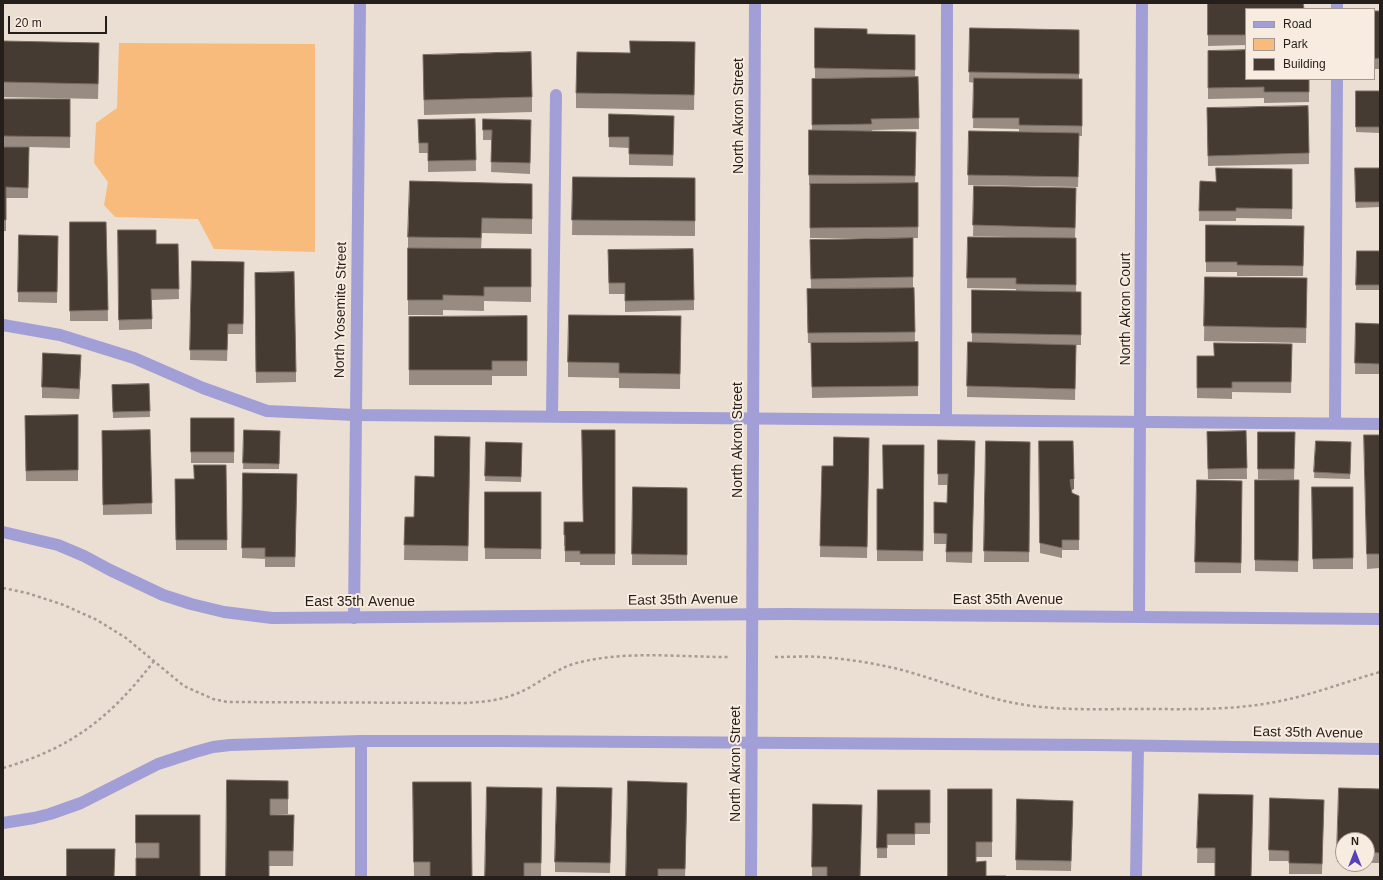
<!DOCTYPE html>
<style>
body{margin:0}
#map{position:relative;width:1383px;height:880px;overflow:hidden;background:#ebded2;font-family:Arial,sans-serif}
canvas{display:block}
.frame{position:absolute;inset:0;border:4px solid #241f1b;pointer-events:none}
.legend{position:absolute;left:1245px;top:8px;width:130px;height:72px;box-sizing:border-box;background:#f8ebdf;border:1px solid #a39991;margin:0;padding:5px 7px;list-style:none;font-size:12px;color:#241f1b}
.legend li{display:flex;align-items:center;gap:8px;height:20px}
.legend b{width:20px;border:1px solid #a39991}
.north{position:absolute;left:1335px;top:832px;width:40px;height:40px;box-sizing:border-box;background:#f8ebdf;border:1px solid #a39991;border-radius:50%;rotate:0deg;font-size:11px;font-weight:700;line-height:16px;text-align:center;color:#241f1b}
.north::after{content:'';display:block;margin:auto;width:14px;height:18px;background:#5841b9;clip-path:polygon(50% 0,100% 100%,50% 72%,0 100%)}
.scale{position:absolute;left:8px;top:16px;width:99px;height:18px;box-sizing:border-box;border:2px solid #241f1b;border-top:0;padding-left:5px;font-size:12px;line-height:14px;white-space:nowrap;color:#241f1b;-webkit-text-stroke:3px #f8ebdf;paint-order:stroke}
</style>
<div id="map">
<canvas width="1383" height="880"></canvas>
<div class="frame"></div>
<ul class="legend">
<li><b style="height:5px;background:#a19fd5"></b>Road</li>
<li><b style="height:11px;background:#f8bb7c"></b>Park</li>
<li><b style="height:11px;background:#463b32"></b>Building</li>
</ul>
<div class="north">N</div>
<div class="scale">20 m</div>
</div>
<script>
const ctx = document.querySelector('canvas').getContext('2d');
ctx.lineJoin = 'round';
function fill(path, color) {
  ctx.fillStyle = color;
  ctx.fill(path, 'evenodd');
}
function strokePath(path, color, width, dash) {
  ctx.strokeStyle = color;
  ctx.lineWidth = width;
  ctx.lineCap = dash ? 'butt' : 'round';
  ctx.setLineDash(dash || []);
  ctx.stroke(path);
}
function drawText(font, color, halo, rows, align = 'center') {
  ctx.font = font + ' Arial,sans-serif';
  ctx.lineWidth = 4;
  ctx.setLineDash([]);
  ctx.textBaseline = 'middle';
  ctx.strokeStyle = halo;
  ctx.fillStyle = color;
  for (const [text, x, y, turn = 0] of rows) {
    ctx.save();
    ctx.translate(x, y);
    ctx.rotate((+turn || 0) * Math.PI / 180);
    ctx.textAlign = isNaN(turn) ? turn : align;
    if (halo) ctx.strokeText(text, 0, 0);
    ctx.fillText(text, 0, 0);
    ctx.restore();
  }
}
const green = new Path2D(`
 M119 43 315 44V252L214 249 198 219 115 217 104 205 108 182 94 163 96 123 117 108Z`);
const path = new Path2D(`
 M3 588 27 593 64 605 97 620 126 638 184 686 213 699 227 702 465 703C481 702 497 701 513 695 534 688 551 671 573 664 623 650 676 657 728 657
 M775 657C790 657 806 656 821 657 847 659 873 663 898 669 937 679 974 695 1014 703 1054 711 1096 709 1137 709 1187 709 1236 711 1285 700 1317 693 1348 681 1380 672
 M3 768C72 748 111 717 154 661`);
const service = new Path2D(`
 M1337 9V3
 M3 325 60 335 134 358 203 388 267 411 355 415 1380 424
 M552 416 556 95
 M946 420 947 3
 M1335 423 1337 79`);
const minor = new Path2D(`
 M1139 616 1142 3
 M354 618 360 3
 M361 877V741
 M751 877 755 3
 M1136 877 1138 746`);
const tertiary = new Path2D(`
 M3 532 58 545 84 556 110 570 163 595 191 604 224 612 272 618 786 614 1380 619
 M3 823 34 818 50 814 81 803 158 764 195 752 213 747 230 745 361 741H498L1096 745 1380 749`);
const wall = new Path2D(`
 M1208 3 1246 9V45L1208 46Z
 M1374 11H1380V69H1374Z
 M815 28 867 34 915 35V77H918L919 129 872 130V131L916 132 915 183H918V238H810V185H809V175L812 130V79H827H815Z
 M970 28 1079 30V79L1082 90V136H1079L1078 187 968 185 969 131 1019 132V129L973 128 974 83 969 82Z
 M3 41 99 58 98 99 3 97Z
 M695 42 694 110 576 108V93L630 53Z
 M1208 51 1309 79V102L1264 103V98L1208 99Z
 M423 55 532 97V112L424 115Z
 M1356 91H1380V133L1356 132Z
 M3 99H70V148L29 147 28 198H6V231H3Z
 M1207 108 1309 153V164L1208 166Z
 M609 114 674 126 673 166 629 165V148L609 147Z
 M475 119 476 171 428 172V153H419L418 120Z
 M483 119 531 130 530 174 491 172 492 140H483Z
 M1355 168H1380V207L1356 208Z
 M1292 169V219L1236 218V221H1199L1200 181 1216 182Z
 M573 177 695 178V236L572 235Z
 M974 186 1076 199 1075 238H1076V291L1081 302V345H1076L1075 400 967 397 968 342H972V290L1016 291V289L967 288 968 237 1048 238 973 236Z
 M532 199V234L482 233 481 249H531V302L484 301V311L443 310V315H408V237Z
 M70 222H106L108 321H70Z
 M1206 225 1304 226 1303 276H1237V272H1206Z
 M118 230 156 244H178L179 299 152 300V329L119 330Z
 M19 235 58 236 57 303 18 302Z
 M913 238V288L865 289 914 288 915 342H918V396L812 398 811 343H808L807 289H811L810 240Z
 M1357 251H1380V290H1356Z
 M192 261 244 262 243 334H228L227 361 190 360Z
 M608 261 694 300V310L625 312V294H609Z
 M255 273 296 372V382L256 383Z
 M1205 277 1307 278 1306 343 1204 341Z
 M527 316V376H492V385H409V317Z
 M681 316 680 389 619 388V378L568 377V362Z
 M1356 323 1380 324V374H1355Z
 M1292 344 1291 393 1232 392V399L1197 398V356H1214Z
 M81 365 79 399 42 398V387Z
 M149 384 150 417 113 418 112 385Z
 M78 415V481H26L25 416Z
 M191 418H234V463H191Z
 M150 430 152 514 103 515 102 431Z
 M244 430 280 431 279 469H243Z
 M615 430V565H580V562H565V546H564V522H583Z
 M1246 431 1247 479H1208L1207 432Z
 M1258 432H1295L1294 480 1258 479Z
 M1364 435H1380V568L1367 569Z
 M869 438 867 558 820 557 822 466H833Z
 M938 440 975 441 972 563 946 562V544H934V533L947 503 948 485H938Z
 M986 441 1030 442 1029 562H984Z
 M1039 441 1074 489 1072 490V493L1079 496V550H1062V558L1040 553Z
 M1316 441 1351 442 1350 479 1314 478Z
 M486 442 522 443 521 482 485 481Z
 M924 445 923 561H877V489H883Z
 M470 452 468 561 404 560 405 517H414L434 477Z
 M226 465 227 550H176L175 479H194Z
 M243 473 297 474 295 567H265V559L242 558Z
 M1197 480 1242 481 1241 573H1195Z
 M1255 480H1299L1298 572 1255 571Z
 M633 487 687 488V565H632Z
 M1312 487H1353V569H1313Z
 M485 492H541V559H485Z
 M227 780 288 781V814L270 815H294L293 866H269Z
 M413 782 472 877H414Z
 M542 788 541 877H485Z
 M1339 788 1380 789V863H1367V840H1343V862H1337Z
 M992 789V857H976V862L986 876 948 877Z
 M878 790H930V834H915V845H887V858H877Z
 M1199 794 1251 877 1215 863H1197Z
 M687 798 685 877H626Z
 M612 799 610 873 555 872V862Z
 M1017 799 1073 811 1071 871 1016 870Z
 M1324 800 1322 874H1289V861H1269V850Z
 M813 804 860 877H812Z
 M136 815 200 877 136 858Z`);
const shadedWall = new Path2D(`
 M81 355V365L79 399V389Z
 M1074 479V489L1070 490V480Z
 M687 783V798L685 877Z`);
const building = new Path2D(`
 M1208 3H1303L1304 9H1246V35H1208Z
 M1374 11H1380V58L1374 59Z
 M815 28 867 29V34L915 35V70L815 68Z
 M970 28 1079 30V74L969 72Z
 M3 41 99 43 98 84 3 82Z
 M630 41 695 42 694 95 576 93 577 52 630 53Z
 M1246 50V79H1309V92H1264V87L1208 88V51Z
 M531 52 532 97 424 100 423 55Z
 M918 77 919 118 871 119 872 124 812 125V79Z
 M974 78 1082 79V126L1019 125V118H973Z
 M1356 91H1380V127H1356Z
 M3 99H70V137L3 136Z
 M1308 106 1309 153 1208 156 1207 108Z
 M609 114 674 116 673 155 629 154V137H609Z
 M475 119 476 160 428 161V143H419L418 120Z
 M483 119 531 120 530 163 491 162 492 130H483Z
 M809 130 916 132 915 176 809 175Z
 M969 131 1079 133 1078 177 968 175Z
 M3 147H29L28 188 6 187V220H3Z
 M1216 168 1292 169V209L1236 208V211H1199L1200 181 1216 182Z
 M1355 168H1380V202H1356Z
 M573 177 695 178V221L572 220Z
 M410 181 532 184V219L482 218 481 238 408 237Z
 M918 183V227L810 228V184Z
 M974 186 1076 188 1075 228 973 225Z
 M70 222H106L108 310 70 311Z
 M1206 225 1304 226 1303 266 1237 265V262H1206Z
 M118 230H156V244H178L179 289H151L152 319 119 320Z
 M19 235 58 236 57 292H18Z
 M968 237 1076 238V285L1016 284V278H967Z
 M913 238V277L811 279 810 240Z
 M408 248 531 249V287H484V296L443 295V300H408Z
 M693 249 694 300 625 301V283H609L608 250Z
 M1357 251H1380V285H1356Z
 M192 261 244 262 243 324H228L227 350H190Z
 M294 272 296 372H256L255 273Z
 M1205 277 1307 278 1306 328 1204 326Z
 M914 288 915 332 808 333 807 289Z
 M972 290 1081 292V335L972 333Z
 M569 315 681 316 680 374 619 373V363L568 362Z
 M527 316V361H492V370H409V317Z
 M1356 323 1380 324V364L1355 363Z
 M918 342V386L812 387 811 343Z
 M968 342 1076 345 1075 389 967 386Z
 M1214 343 1292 344 1291 382H1232V388H1197V356H1214Z
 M43 353 81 355 79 389 42 387Z
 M149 384 150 411 113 412 112 385Z
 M78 415V470L26 471 25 416Z
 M191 418H234V452H191Z
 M150 430 152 503 103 505 102 431Z
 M244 430 280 431 279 464 243 463Z
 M582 430H615V554H580V551H565V535H564V522H583Z
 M1246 431 1247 468 1208 469 1207 432Z
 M1258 432H1295L1294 469H1258Z
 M1364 435H1380V554H1367Z
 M435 436 470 437 468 546 404 545 405 517H414L415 476 434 477Z
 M834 437 869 438 867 547 820 546 822 466H833Z
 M938 440 975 441 972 552H946L947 534 934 533V502L947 503 948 474H938Z
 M986 441 1030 442 1029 552 984 551Z
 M1039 441H1073L1074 479 1070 480 1072 493 1079 496V540H1062V548L1040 543Z
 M1316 441 1351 442 1350 474 1314 472Z
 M486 442 522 443 521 477 485 476Z
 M883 445H924L923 551 877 550V489H883Z
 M194 465H226L227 540H176L175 479H194Z
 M243 473 297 474 295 557H265V548H242Z
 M1197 480 1242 481 1241 563 1195 562Z
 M1255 480H1299L1298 561 1255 560Z
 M633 487 687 488V555L632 554Z
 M1312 487H1353V558L1313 559Z
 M485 492H541V549L485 548Z
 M227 780 288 781V799H270V815H294L293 851H269V877H226Z
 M628 781 687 783 685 869H658V877H626Z
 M413 782H471L472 877H430V862H414Z
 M487 787 542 788 541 863H524V877H485Z
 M557 787 612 788 610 863 555 862Z
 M1339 788 1380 789V853L1367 852V840H1343V852L1337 851Z
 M948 789H992V842H976V862L986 861V876H1006V877H948Z
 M878 790H930V823H915V834H887V848H877Z
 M1199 794 1253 795 1251 877H1215V848H1197Z
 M1270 798 1324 800 1322 864 1289 863V851L1269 850Z
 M1017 799 1073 801 1071 861 1016 860Z
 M813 804 862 805 860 877H827V867H812Z
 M136 815H200V877H136V858H159V843H136Z
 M67 849H115L114 877H67Z`);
const streetNames = [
 ["North Akron Street",739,116,-90],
 ["North Akron Court",1126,309,-90],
 ["North Yosemite Street",341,310,-89],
 ["North Akron Street",738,440,-90],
 ["East 35th Avenue",683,600,-1],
 ["East 35th Avenue",1008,600],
 ["East 35th Avenue",360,602],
 ["East 35th Avenue",1308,733,1],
 ["North Akron Street",736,764,-90]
];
fill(green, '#f8bb7c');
strokePath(path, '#a59b92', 2.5, [3, 3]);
strokePath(service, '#a19fd5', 12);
strokePath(minor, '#a19fd5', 12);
strokePath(tertiary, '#a19fd5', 12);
fill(wall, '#988c82');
fill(shadedWall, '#786c62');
fill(building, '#463b32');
strokePath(building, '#786c62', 1);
drawText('14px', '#241f1b', '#f8ebdf', streetNames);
</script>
